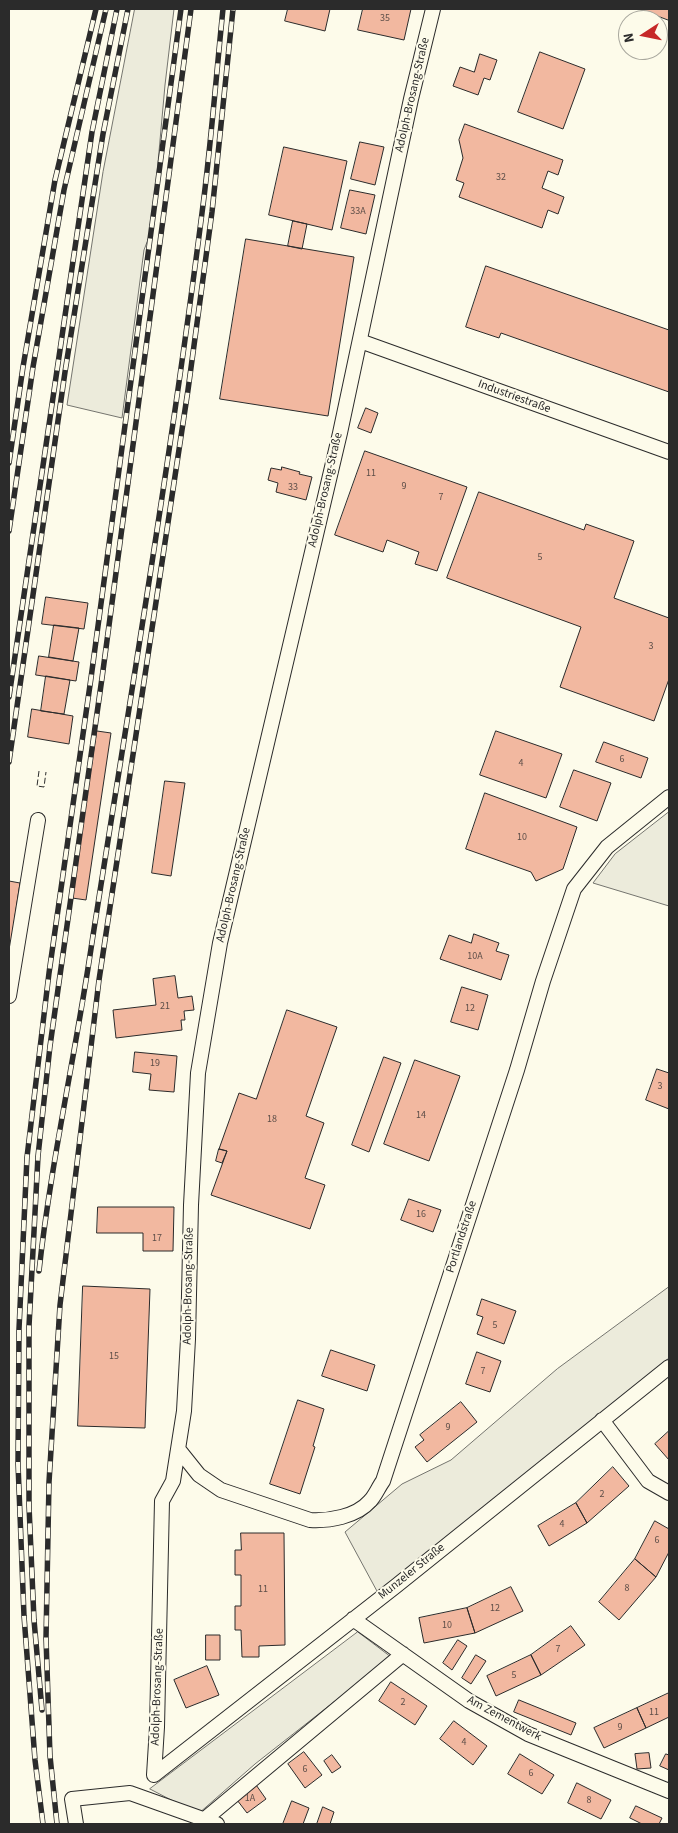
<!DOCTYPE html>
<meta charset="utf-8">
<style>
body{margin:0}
#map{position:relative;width:678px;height:1833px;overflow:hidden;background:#fdfbea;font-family:"Source Sans 3",sans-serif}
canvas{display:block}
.frame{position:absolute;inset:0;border:10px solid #2b2b2b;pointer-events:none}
.north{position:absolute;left:618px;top:10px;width:50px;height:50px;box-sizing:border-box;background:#fdfbea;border:1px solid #a9a89e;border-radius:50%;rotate:259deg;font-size:14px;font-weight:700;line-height:20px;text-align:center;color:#2b2b2b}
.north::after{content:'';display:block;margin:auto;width:18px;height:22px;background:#c62828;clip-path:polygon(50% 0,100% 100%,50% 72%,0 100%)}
</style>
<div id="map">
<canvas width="678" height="1833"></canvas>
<div class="frame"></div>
<div class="north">N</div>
</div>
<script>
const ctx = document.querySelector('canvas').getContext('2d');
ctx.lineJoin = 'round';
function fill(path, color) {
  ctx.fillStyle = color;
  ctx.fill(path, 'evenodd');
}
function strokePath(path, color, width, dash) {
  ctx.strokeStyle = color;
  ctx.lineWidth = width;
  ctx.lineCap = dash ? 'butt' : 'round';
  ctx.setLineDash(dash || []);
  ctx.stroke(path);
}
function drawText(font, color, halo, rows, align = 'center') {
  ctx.font = font + ' "Source Sans 3",sans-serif';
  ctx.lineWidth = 4;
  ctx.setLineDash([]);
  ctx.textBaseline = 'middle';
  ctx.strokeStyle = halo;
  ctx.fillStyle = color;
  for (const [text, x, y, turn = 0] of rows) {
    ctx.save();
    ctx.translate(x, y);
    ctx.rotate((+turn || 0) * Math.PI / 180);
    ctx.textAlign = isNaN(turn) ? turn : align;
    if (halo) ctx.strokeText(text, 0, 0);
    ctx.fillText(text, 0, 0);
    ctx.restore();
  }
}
const green = new Path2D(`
 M135 9H174L165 85 152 229 144 250 122 418 67 405 103 172Z
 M669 812V906L593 883 615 854Z
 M669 1287V1358L378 1593 345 1532 402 1484 451 1460 557 1369Z
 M358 1632 391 1657 255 1764 198 1814 150 1789Z`);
const building = new Path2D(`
 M288 9H330L325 31 285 21Z
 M363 9H411L404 40 358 30Z
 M639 9H669V20Z
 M540 52 585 69 563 129 518 112Z
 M480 54 497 60 490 80 484 78 478 95 453 86 460 67 474 72Z
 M465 124 563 160 558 175 548 171 542 188 564 197 558 214 548 210 542 228 459 197 464 183 456 180 463 158 459 140Z
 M360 142 384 147 375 185 351 179Z
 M284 147 347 161 332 230 269 215Z
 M350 190 375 195 366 234 341 228Z
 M293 221 307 224 302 249 288 246Z
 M246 239 354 257 328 416 220 399Z
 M486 266 669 330V392L501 333 499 338 466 327Z
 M366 408 378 413 371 433 358 428Z
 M365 451 467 487 437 571 415 564 419 552 387 540 383 552 335 535Z
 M282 467 300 472 299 474 312 477 306 500 276 492 278 483 268 480 271 468 281 470Z
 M479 492 584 530 586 524 634 541 614 598 669 618V679L654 721 560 687 581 627 447 578Z
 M46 597 88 603 84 629 42 624Z
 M54 625 79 628 73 661 49 657Z
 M39 656 79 662 76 681 36 675Z
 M46 676 70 680 64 714 41 711Z
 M32 709 73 716 69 744 28 737Z
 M97 731 111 733 86 900 72 898Z
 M496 731 562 754 546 798 480 775Z
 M604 742 648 758 641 778 596 762Z
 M574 770 611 783 597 821 560 807Z
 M165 781 185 783 171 876 152 873Z
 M485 793 577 827 563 869 536 881 531 872 466 849Z
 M9 881 20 883 9 956Z
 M474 934 499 943 496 951 509 955 501 980 440 959 449 935 471 943Z
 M175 976 178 998 192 996 194 1010 184 1011 185 1020H181L182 1030 116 1038 113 1010 156 1005 153 979Z
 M462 987 488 995 478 1030 451 1022Z
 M287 1010 337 1027 306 1116 324 1123 305 1178 325 1185 310 1229 211 1195 227 1151 219 1149 239 1093 256 1099Z
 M135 1052 177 1056 174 1092 149 1090 151 1074 133 1072Z
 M384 1057 401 1063 369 1152 352 1145Z
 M415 1060 460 1076 429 1161 384 1144Z
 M657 1069 669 1073V1109L646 1100Z
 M219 1149 227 1151 222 1163 216 1161Z
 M409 1199 441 1210 433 1232 401 1220Z
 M98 1207H174L173 1251H143V1233H97Z
 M83 1286 150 1289 145 1428 78 1426Z
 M482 1299 516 1311 504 1344 477 1334 483 1317 477 1315Z
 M331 1350 375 1365 367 1391 322 1376Z
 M477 1352 501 1361 490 1392 466 1384Z
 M298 1400 324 1409 313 1446 315 1447 300 1494 270 1484Z
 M461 1402 477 1422 427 1462 415 1447 424 1440 420 1435Z
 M669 1431V1460L655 1444Z
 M613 1467 629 1486 587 1523 576 1503Z
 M576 1503 587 1523 549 1546 538 1526Z
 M655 1521 669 1529V1552L656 1577 635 1559Z
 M241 1533H284L285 1645 259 1646V1657H242L241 1630H235V1606H241V1575H235V1550H241Z
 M635 1559 656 1577 619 1620 599 1602Z
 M511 1587 523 1611 475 1633 467 1608Z
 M467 1608 475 1633 424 1643 419 1618Z
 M571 1626 585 1645 541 1675 531 1655Z
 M206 1635H220V1660H206Z
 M458 1640 467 1646 452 1670 443 1663Z
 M476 1655 486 1661 471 1684 462 1678Z
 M531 1655 541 1675 496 1696 487 1676Z
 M207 1666 219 1695 186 1708 174 1680Z
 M391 1682 427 1706 415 1725 379 1701Z
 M669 1693V1717L646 1728 637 1708Z
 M519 1700 576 1723 571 1735 514 1712Z
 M637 1708 646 1728 604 1748 594 1728Z
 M454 1721 487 1746 473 1765 440 1739Z
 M304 1752 322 1775 305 1788 288 1764Z
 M649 1753 651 1768 637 1769 635 1754Z
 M520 1754 554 1775 542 1794 508 1774Z
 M666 1754 669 1755V1770L660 1766Z
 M332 1755 341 1767 332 1773 324 1761Z
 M254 1782 266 1799 247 1813 234 1796Z
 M577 1783 611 1800 601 1819 568 1803Z
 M292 1801 309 1808 303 1824H283Z
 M636 1806 662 1818 659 1824H642L630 1818Z
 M323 1807 334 1812 330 1824H317Z`);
const street = new Path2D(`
 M360 341 669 452
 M9 996 38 820
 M602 1420 648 1481 669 1493
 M179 1450 199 1475 221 1490 310 1520C329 1521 356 1517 370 1501 375 1496 378 1488 383 1481L517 1070 543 981 574 889 607 847 669 797
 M353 1619 469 1701 528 1734 669 1791
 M154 1775 157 1727 162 1501 173 1481 184 1411 188 1339 191 1205 198 1073 220 943 340 433 411 99 433 9
 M154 1775 396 1586 669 1367
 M205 1819 403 1654
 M76 1824 72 1799 130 1793 217 1824`);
const rail = new Path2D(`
 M9 463 23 367 55 180 96 9
 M9 531 33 367 64 190 106 9
 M9 697 92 132 117 9
 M9 762 65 372 103 134 128 9
 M39 1271C51 1161 76 1052 92 942 130 699 171 457 202 213 211 145 216 77 223 9
 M42 1710 34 1620 29 1506V1326L38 1156 50 1046 102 678 191 9
 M43 1824 35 1760 24 1616 18 1464 19 1329 27 1157 49 973 91 678 181 9
 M57 1824 50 1756 46 1638 49 1482 60 1305 99 980 188 390 212 212 233 9`);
const fence = new Path2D(`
 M39 771 37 786 44 787 46 772`);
const numberNames = [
 ["35",385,19],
 ["32",501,178],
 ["33A",358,212],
 ["11",371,474],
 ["9",404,487],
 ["33",293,488],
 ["7",441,498],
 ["5",540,558],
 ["3",651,647],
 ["6",622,760],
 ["4",521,764],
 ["10",522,838],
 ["10A",475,957],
 ["21",165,1007],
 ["12",470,1009],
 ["19",155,1064],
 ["3",660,1087],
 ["14",421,1116],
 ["18",272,1120],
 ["16",421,1215],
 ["17",157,1239],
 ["5",495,1326],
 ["15",114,1357],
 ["7",483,1372],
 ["9",448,1428],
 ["2",602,1495],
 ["4",562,1525],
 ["6",657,1541],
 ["8",627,1589],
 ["11",263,1590],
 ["12",495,1609],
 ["10",447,1626],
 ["7",558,1650],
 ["5",514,1676],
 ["2",403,1703],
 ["11",654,1713],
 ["9",620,1728],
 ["4",464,1743],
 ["6",305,1770],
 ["6",531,1774],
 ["1A",250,1799],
 ["8",589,1801]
];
const streetNames = [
 ["Adolph-Brosang-Straße",413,95,-77],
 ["Industriestraße",514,397,20],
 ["Adolph-Brosang-Straße",326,490,-77],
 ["Adolph-Brosang-Straße",234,885,-77],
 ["Portlandstraße",462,1237,-72],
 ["Adolph-Brosang-Straße",189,1286,-89],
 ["Munzeler Straße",412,1572,-39],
 ["Adolph-Brosang-Straße",158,1687,-88],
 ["Am Zementwerk",504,1719,28]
];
fill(green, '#ecebdb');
strokePath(green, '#74746e', 1);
fill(building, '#f2b8a0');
strokePath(building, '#2b2b2b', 1);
strokePath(street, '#2b2b2b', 16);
strokePath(street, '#fdfbea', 14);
strokePath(rail, '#2b2b2b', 5.5);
strokePath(rail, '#fdfbea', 4, [11]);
strokePath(fence, '#2b2b2b', 1, [6, 2.5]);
drawText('10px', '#5d4e48', null, numberNames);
drawText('12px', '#2b2b2b', '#fdfbea', streetNames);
</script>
